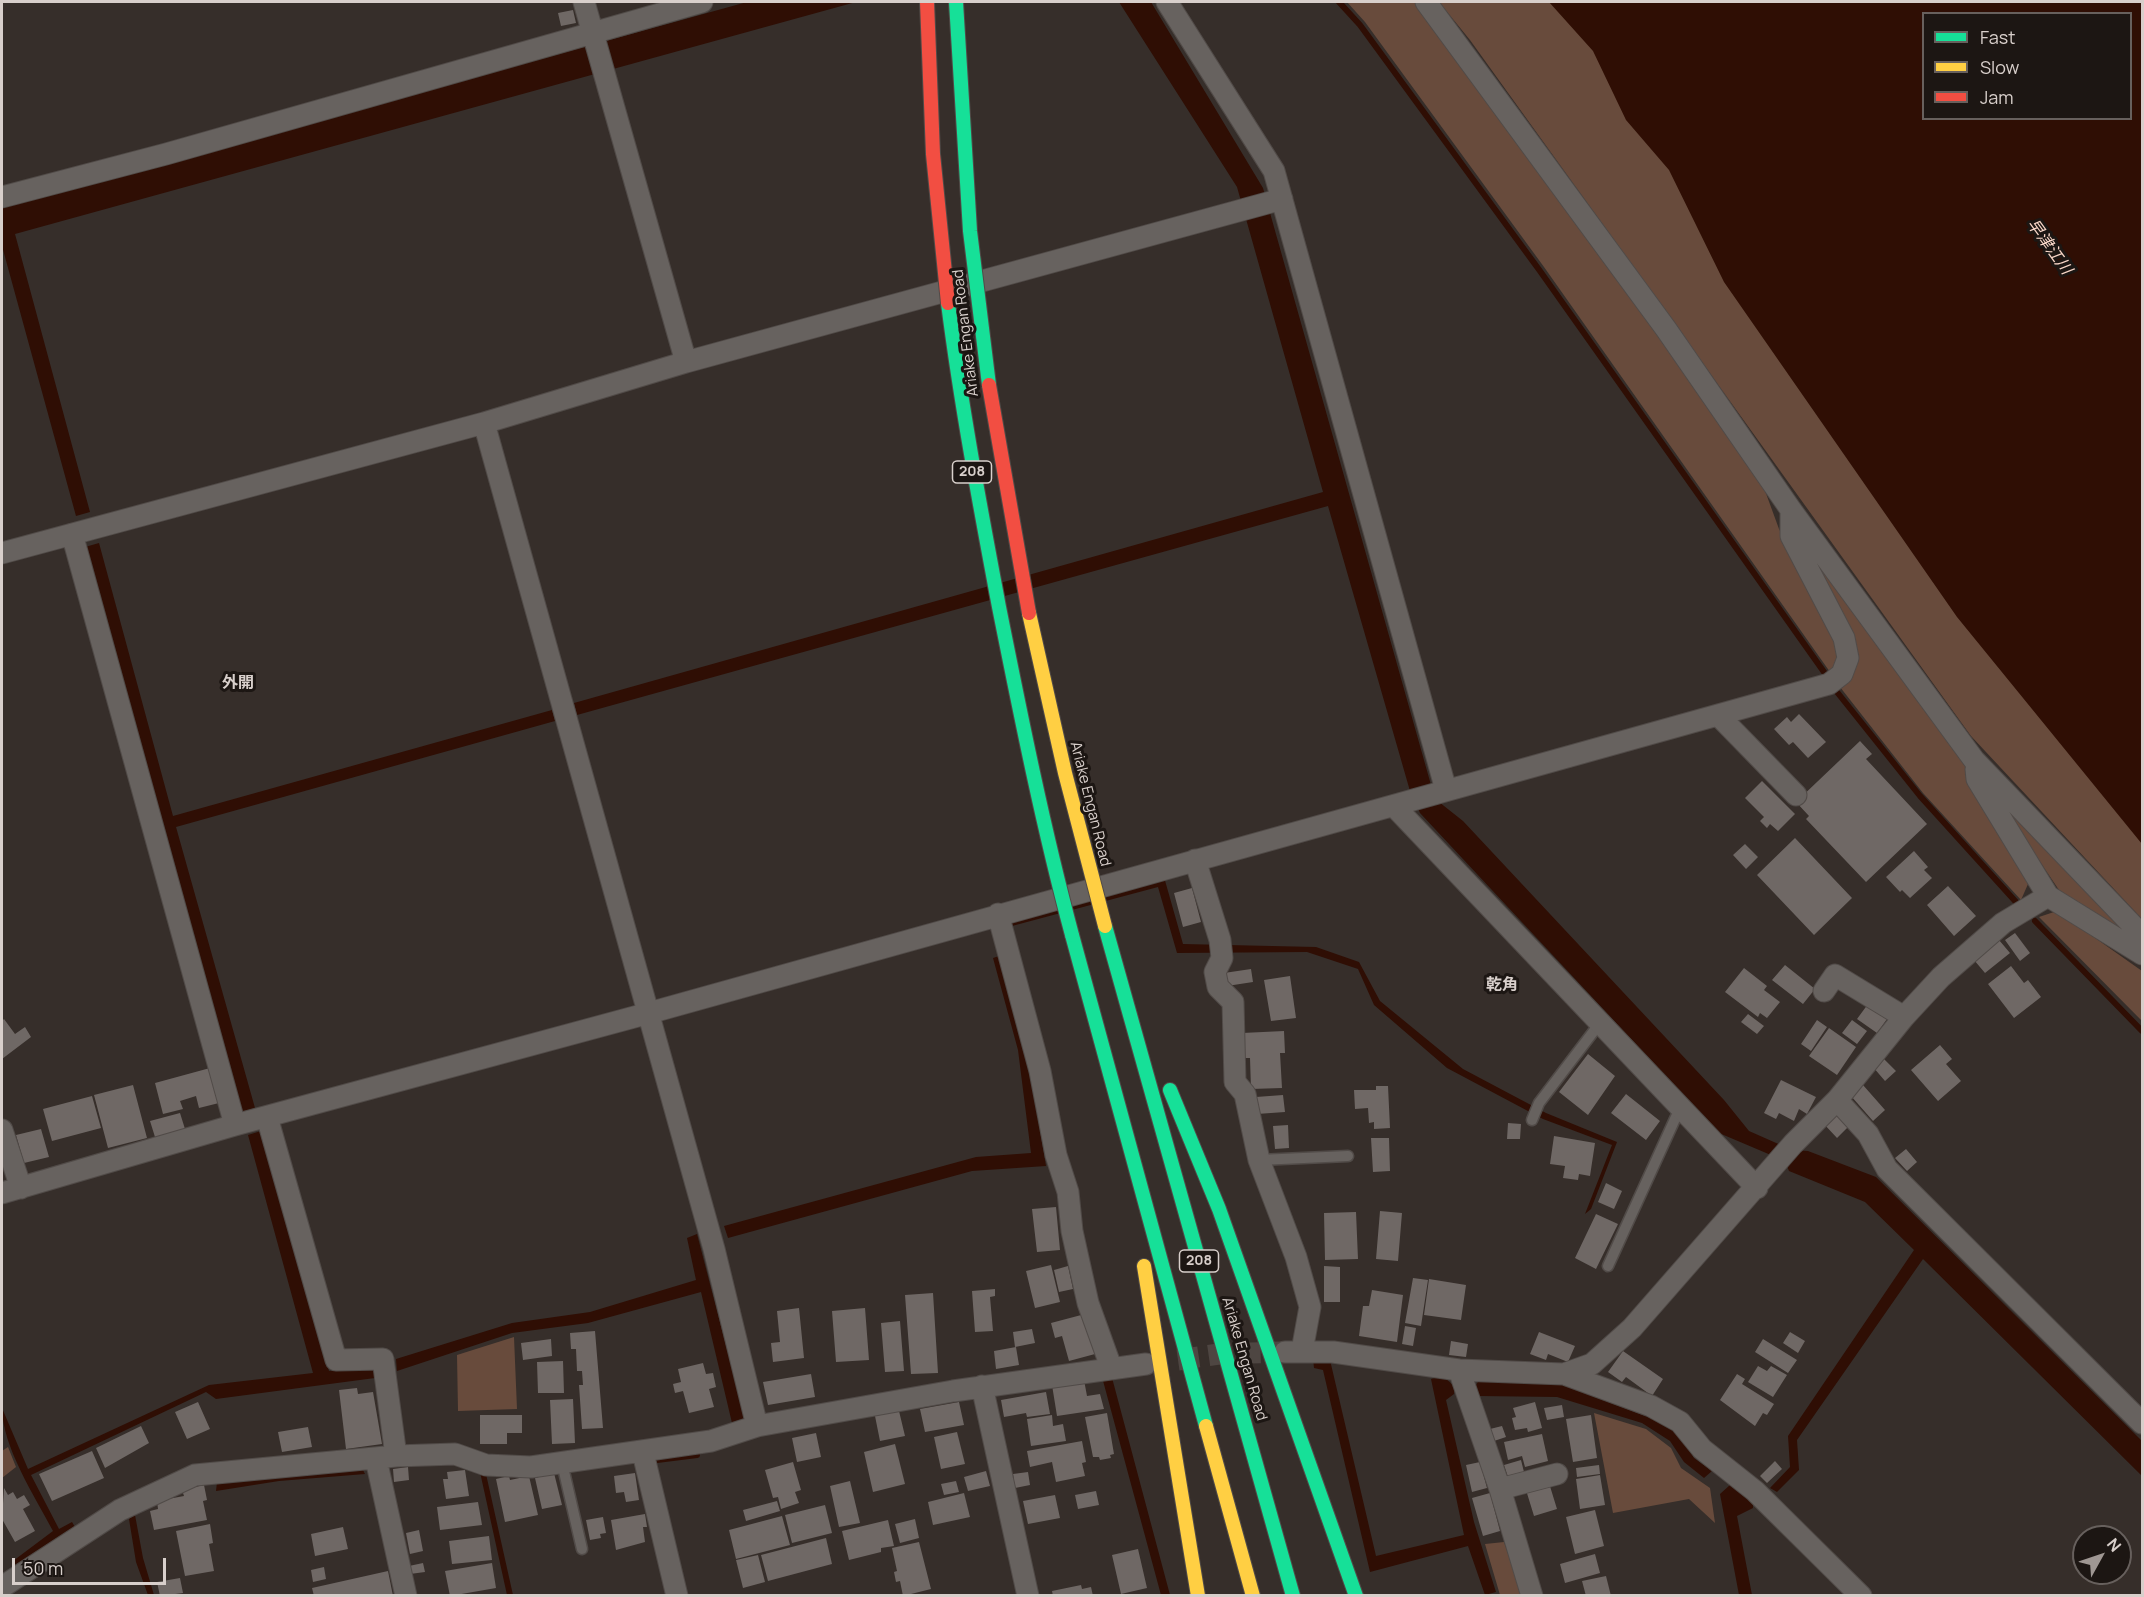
<!DOCTYPE html>
<meta charset="utf-8">
<style>
body{margin:0}
#map{position:relative;width:2144px;height:1597px;overflow:hidden;background:#362e2a;font-family:Manrope,sans-serif}
canvas{display:block}
.frame{position:absolute;inset:0;border:3px solid #d8cfcb;pointer-events:none}
.legend{position:absolute;left:1922px;top:12px;width:210px;height:108px;box-sizing:border-box;background:#1c1613;border:2px solid #67605d;margin:0;padding:8px 10px;list-style:none;font-size:18px;color:#d8cfcb}
.legend li{display:flex;align-items:center;gap:12px;height:30px}
.legend b{width:30px;border:2px solid #67605d}
.north{position:absolute;left:2072px;top:1525px;width:60px;height:60px;box-sizing:border-box;background:#1c1613;border:2px solid #67605d;border-radius:50%;rotate:50deg;font-size:16px;font-weight:700;line-height:24px;text-align:center;color:#d8cfcb}
.north::after{content:'';display:block;margin:auto;width:21px;height:27px;background:#9f9793;clip-path:polygon(50% 0,100% 100%,50% 72%,0 100%)}
.scale{position:absolute;left:12px;top:1558px;width:154px;height:27px;box-sizing:border-box;border:3px solid #d8cfcb;border-top:0;padding-left:8px;font-size:18px;line-height:21px;white-space:nowrap;color:#d8cfcb;-webkit-text-stroke:4px #1c1613;paint-order:stroke}
</style>
<div id="map">
<canvas width="2144" height="1597"></canvas>
<div class="frame"></div>
<ul class="legend">
<li><b style="height:8px;background:#16e098"></b>Fast</li>
<li><b style="height:8px;background:#ffcf43"></b>Slow</li>
<li><b style="height:8px;background:#f24e42"></b>Jam</li>
</ul>
<div class="north">N</div>
<div class="scale">50 m</div>
</div>
<script>
const ctx = document.querySelector('canvas').getContext('2d');
ctx.lineJoin = 'round';
function fill(path, color) {
  ctx.fillStyle = color;
  ctx.fill(path, 'evenodd');
}
function strokePath(path, color, width, dash) {
  ctx.strokeStyle = color;
  ctx.lineWidth = width;
  ctx.lineCap = dash ? 'butt' : 'round';
  ctx.setLineDash(dash || []);
  ctx.stroke(path);
}
function drawText(font, color, halo, rows, align = 'center') {
  ctx.font = font + ' Manrope,"Noto Sans JP",sans-serif';
  ctx.lineWidth = 6;
  ctx.setLineDash([]);
  ctx.textBaseline = 'middle';
  ctx.strokeStyle = halo;
  ctx.fillStyle = color;
  for (const [text, x, y, turn = 0] of rows) {
    ctx.save();
    ctx.translate(x, y);
    ctx.rotate((+turn || 0) * Math.PI / 180);
    ctx.textAlign = isNaN(turn) ? turn : align;
    if (halo) ctx.strokeText(text, 0, 0);
    ctx.fillText(text, 0, 0);
    ctx.restore();
  }
}
const green = new Path2D(`
 M1347 2H1416L1760 477 1779 529 1835 636 1839 658 1830 672 1544 267 1365 22Z
 M1439 2H1581L2142 820V919L1971 736 1470 40Z
 M1808 551 1962 760 2028 884 2021 900 1923 793 1840 687 1856 668 1853 642Z
 M1995 795 2142 949 2059 890Z
 M2057 911 2142 971V1021L2039 917Z
 M514 1337 517 1409 458 1411 457 1355Z
 M1594 1413 1646 1429 1671 1448 1681 1468 1710 1488 1715 1523 1689 1499 1613 1513Z
 M8 1447 16 1467 2 1478V1451Z
 M1504 1542 1522 1595H1500L1485 1544Z`);
const water = new Path2D(`
 M747 2H856L15 234 90 512 76 516 2 246V208Z
 M1119 2H1151L1263 188 1431 785 1439 802 1463 821 1724 1100 1749 1131 1792 1150 1808 1151 1876 1177 2142 1441V1476L1923 1259 1797 1440 1799 1470 1777 1492 1770 1488 1790 1467 1788 1436 1914 1250 1865 1202 1789 1171 1785 1161 1719 1133 1420 813 1410 791 1328 506 577 715 574 703 1323 492 1237 187Z
 M1549 2H2142V844L1957 617 1724 282 1669 170 1626 120 1593 51ZM1924 14H2130V118H1924Z
 M99 543 173 816 552 710 555 721 176 827 255 1108 241 1112 85 547Z
 M1164 877 1183 944 1316 947 1359 962 1380 1001 1463 1069 1546 1113 1617 1142 1591 1209 1585 1214 1612 1145 1543 1119 1447 1068 1374 1005 1358 969 1307 952 1177 953 1158 887 1012 926 1010 919Z
 M1002 955 1026 1048 1046 1166 972 1171 728 1238 724 1226 976 1157 1031 1153 1018 1050 993 958Z
 M261 1131 329 1371 374 1369 375 1378 216 1399 206 1392 31 1475 59 1529 72 1522 75 1527 15 1565 13 1561 53 1531C35 1497 2 1446 2 1408L28 1469 209 1385 313 1373 248 1135Z
 M697 1234 745 1419 732 1423 701 1292 588 1323 512 1333 397 1371 396 1359 512 1323 590 1312 696 1280 687 1238Z
 M1313 1358 1330 1360 1376 1556 1464 1535 1431 1379 1443 1376 1455 1387 1454 1394 1446 1400 1474 1522 1496 1592 1485 1595 1468 1546 1370 1572 1323 1370 1314 1368Z
 M1111 1374 1170 1595H1161L1102 1377Z
 M1479 1380 1561 1384 1666 1424 1683 1440 1694 1458 1712 1471 1704 1478 1684 1462 1670 1441 1642 1423 1557 1397 1478 1396 1475 1387Z
 M362 1468 365 1474 279 1481 216 1491 217 1482Z
 M480 1472 486 1474 513 1595H507Z
 M1730 1485 1753 1503V1508L1737 1516 1752 1595H1739L1720 1494Z
 M135 1515 143 1558 154 1595H148L136 1562 129 1519Z`);
const stream = new Path2D(`
 M1339 2 1360 25 1540 271 1824 672
 M1837 692 1920 796 2016 902
 M2035 921 2142 1031
 M657 1460 697 1455`);
const building = new Path2D(`
 M573 10 576 23 561 26 558 13Z
 M1799 714 1826 742 1808 758 1793 742 1789 745 1774 729 1787 717 1791 722Z
 M1860 741 1872 754 1866 759 1927 824 1866 882 1806 819 1809 816 1796 802Z
 M1762 781 1795 814 1778 831 1770 824 1767 828 1760 821 1764 817 1745 798Z
 M1795 838 1852 898 1814 935 1757 875Z
 M1745 844 1758 857 1746 869 1733 855Z
 M1914 851 1928 867 1924 870 1932 878 1910 898 1902 890 1900 892 1886 877Z
 M1948 886 1976 916 1954 936 1927 905Z
 M1192 888 1201 922 1183 927 1174 893Z
 M2015 933 2030 953 2020 961 2005 940Z
 M1999 940 2010 953 1985 973 1974 960Z
 M1785 965 1815 989 1803 1004 1772 980Z
 M2011 966 2024 983 2028 980 2041 997 2014 1018 1988 984Z
 M1744 968 1767 986 1764 990 1780 1002 1767 1018 1760 1013 1758 1017 1725 992Z
 M1251 969 1253 982 1227 986 1224 973Z
 M1290 976 1296 1018 1271 1021 1264 980Z
 M1868 1004 1887 1019 1877 1033 1857 1019Z
 M1748 1014 1764 1026 1757 1034 1741 1022Z
 M4 1019 15 1034 25 1027 31 1037 2 1059V1021Z
 M1817 1020 1827 1027 1811 1051 1801 1044Z
 M1852 1020 1867 1031 1857 1044 1842 1033Z
 M1829 1028 1856 1047 1837 1075 1809 1056Z
 M1284 1031 1285 1053H1280L1282 1088 1251 1089 1250 1058H1243L1242 1033Z
 M1940 1045 1952 1059 1946 1064 1961 1081 1938 1101 1911 1070Z
 M1588 1054 1615 1076 1588 1115 1559 1092Z
 M1883 1058 1896 1071 1885 1081 1873 1067Z
 M210 1068 219 1103 199 1108 196 1096 180 1101 183 1109 163 1114 155 1083Z
 M1781 1080 1816 1097 1807 1114 1799 1109 1794 1121 1779 1113 1776 1119 1764 1113Z
 M133 1085 147 1138 108 1148 94 1095Z
 M1863 1085 1885 1110 1873 1121 1851 1096Z
 M1376 1086H1388L1390 1128 1374 1129V1122L1369 1123 1368 1108 1355 1109 1354 1090H1376Z
 M1626 1094 1660 1121 1646 1140 1611 1113Z
 M1283 1095 1285 1112 1257 1114 1256 1097Z
 M92 1096 101 1128 52 1141 43 1109Z
 M180 1113 185 1129 155 1137 150 1121Z
 M1834 1113 1848 1127 1837 1138 1823 1123Z
 M1508 1123 1521 1124 1520 1139H1507Z
 M1288 1125 1289 1148 1275 1149 1273 1126Z
 M41 1129 49 1157 24 1163 16 1135Z
 M1554 1136 1595 1143 1590 1176 1579 1174 1578 1180 1563 1178 1565 1166 1550 1164Z
 M1371 1138H1389L1390 1171 1373 1172Z
 M1906 1149 1917 1162 1907 1171 1895 1158Z
 M1606 1183 1622 1191 1614 1209 1598 1202Z
 M1056 1207 1060 1250 1037 1252 1032 1209Z
 M1380 1211 1402 1213 1398 1261 1376 1259Z
 M1356 1212 1358 1259 1325 1260 1324 1213Z
 M1596 1214 1618 1224 1596 1269 1575 1258Z
 M1051 1265 1060 1302 1035 1308 1026 1271Z
 M1068 1266 1073 1289 1059 1292 1054 1270Z
 M1324 1266 1340 1267V1302H1324Z
 M1413 1278 1428 1280 1421 1326 1405 1323Z
 M1429 1279 1466 1285 1461 1320 1424 1315Z
 M995 1289V1296L990 1297 993 1331 975 1332 972 1291Z
 M1372 1290 1403 1295 1397 1342 1359 1336 1363 1306H1369Z
 M933 1293 938 1373 911 1374 905 1295Z
 M799 1308 804 1358 773 1362 771 1343 780 1342 777 1311Z
 M865 1308 869 1360 836 1362 832 1311Z
 M1085 1314 1095 1354 1069 1361 1062 1336 1055 1338 1051 1323Z
 M900 1321 904 1371 885 1372 881 1323Z
 M1405 1326 1416 1328 1413 1346 1402 1344Z
 M1032 1329 1035 1343 1015 1347 1013 1332Z
 M595 1331 603 1428 582 1429 579 1385H583L582 1371H577L576 1349H571L570 1333Z
 M1539 1332 1575 1346 1568 1362 1548 1354 1546 1360 1530 1354Z
 M1790 1332 1805 1341 1798 1353 1783 1343Z
 M551 1339 552 1356 523 1360 521 1343Z
 M1763 1339 1797 1360 1788 1373 1755 1352Z
 M1451 1341 1468 1344 1466 1357 1449 1355Z
 M1016 1347 1019 1365 996 1369 994 1351Z
 M1623 1351 1663 1379 1652 1396 1626 1377 1622 1382 1608 1372Z
 M563 1361 564 1393H538L537 1362Z
 M703 1363 706 1374 713 1373 716 1387 709 1389 714 1407 689 1413 683 1391 675 1393 673 1384 681 1382 678 1369Z
 M1758 1366 1767 1371 1771 1366 1787 1375 1773 1397 1748 1382Z
 M811 1374 815 1397 768 1405 763 1382Z
 M1737 1374 1745 1379 1742 1384 1774 1404 1767 1415 1763 1413 1755 1426 1720 1400Z
 M1084 1380 1087 1396 1100 1394 1104 1409 1057 1416 1052 1385Z
 M357 1388 358 1394 373 1392 382 1444 346 1449 339 1390Z
 M1046 1392 1050 1414 1027 1417 1026 1413 1004 1417 1001 1400Z
 M573 1399 575 1443 552 1444 550 1400Z
 M198 1402 210 1429 187 1439 175 1412Z
 M959 1402 964 1425 925 1432 920 1409Z
 M1535 1402 1542 1428 1528 1432 1527 1428 1515 1430 1512 1418 1516 1417 1513 1408Z
 M1562 1405 1564 1417 1547 1420 1544 1408Z
 M899 1411 905 1436 880 1441 875 1416Z
 M1107 1413 1114 1454 1110 1455 1111 1458 1100 1460 1099 1457H1093L1085 1417Z
 M480 1415H522V1433H507V1444H480Z
 M1052 1415 1053 1426 1063 1424 1066 1441 1031 1446 1027 1419Z
 M1591 1415 1597 1458 1573 1462 1566 1419Z
 M141 1426 149 1443 105 1468 96 1448Z
 M1502 1426 1506 1437 1494 1441 1490 1429Z
 M308 1427 312 1447 282 1452 278 1432Z
 M957 1432 965 1464 941 1469 934 1437Z
 M816 1433 821 1457 797 1462 792 1438Z
 M1542 1434 1548 1461 1525 1467 1522 1456 1508 1460 1504 1442Z
 M1082 1441 1086 1462 1082 1463 1085 1476 1056 1482 1052 1462 1030 1467 1027 1451Z
 M895 1444 905 1484 873 1492 864 1452Z
 M92 1451 104 1478 52 1501 39 1474Z
 M1521 1460 1524 1472 1508 1477 1504 1465Z
 M1775 1461 1782 1469 1767 1483 1760 1476Z
 M793 1462 801 1490 795 1492 799 1503 781 1509 778 1497 773 1498 765 1470Z
 M1480 1462 1487 1488 1472 1492 1466 1465Z
 M1599 1465 1600 1474 1577 1477 1576 1468Z
 M408 1467 409 1480 394 1482 393 1469Z
 M465 1470 469 1496 446 1499 443 1479H448L447 1472Z
 M986 1471 990 1486 968 1491 964 1477Z
 M1028 1472 1030 1485 1015 1488 1013 1474Z
 M554 1473 562 1505 542 1509 535 1478Z
 M635 1473 639 1500 626 1502 624 1492 616 1493 614 1476Z
 M1600 1475 1605 1505 1580 1509 1576 1479Z
 M509 1476 510 1480 529 1476 538 1515 505 1522 496 1479Z
 M850 1481 860 1523 839 1527 830 1486Z
 M956 1481 959 1492 944 1495 941 1484Z
 M1549 1483 1557 1509 1534 1516 1526 1490Z
 M204 1485 207 1500 203 1501 207 1520 154 1530 150 1511 158 1509 157 1501 184 1496 182 1490Z
 M4 1488 8 1495 13 1492 17 1499 24 1495 30 1505 23 1509 35 1531 15 1542 2 1519Z
 M1096 1491 1099 1505 1078 1509 1075 1495Z
 M964 1493 970 1517 933 1525 928 1502Z
 M1490 1493 1500 1531 1483 1536 1472 1498Z
 M1055 1495 1060 1518 1028 1524 1023 1501Z
 M777 1501 780 1511 746 1521 743 1510Z
 M478 1502 482 1525 440 1530 437 1507Z
 M825 1505 832 1533 792 1543 785 1515Z
 M1595 1510 1604 1546 1575 1554 1566 1517Z
 M645 1514 647 1527H643L645 1542 616 1550 611 1520Z
 M782 1516 790 1545 736 1559 729 1530Z
 M603 1517 606 1533 600 1534 601 1538 590 1540 586 1520Z
 M915 1519 919 1538 900 1543 895 1524Z
 M888 1520 894 1546 881 1548V1552L849 1560 842 1531Z
 M210 1524 213 1543 209 1544 214 1571 185 1576 176 1531Z
 M343 1527 348 1549 315 1556 311 1534Z
 M419 1530 423 1551 410 1554 406 1533Z
 M489 1536 492 1560 452 1564 449 1541Z
 M826 1538 832 1564 768 1581 761 1555Z
 M919 1542 931 1589 903 1596 900 1581 896 1582 894 1572 897 1571 892 1548Z
 M1138 1549 1147 1588 1121 1594 1112 1555Z
 M1595 1554 1600 1573 1565 1583 1560 1564Z
 M758 1555 765 1582 743 1588 736 1560Z
 M423 1563 425 1572 410 1574 409 1566Z
 M492 1563 496 1588 450 1596 445 1571Z
 M324 1567 326 1579 313 1582 311 1570Z
 M388 1571 393 1596H314L312 1588Z
 M1606 1576 1611 1596H1586L1582 1581Z
 M180 1578 183 1593 160 1596 157 1582Z
 M1081 1585 1082 1589 1091 1587 1093 1596H1053L1052 1591Z`);
const streetTunnel = new Path2D(`
 M1178 1360 1219 1354 1281 1352`);
const lane = new Path2D(`
 M1532 1120 1539 1103 1600 1023
 M1259 1160 1348 1156
 M1608 1266 1680 1108
 M562 1463 582 1549`);
const street = new Path2D(`
 M584 2 686 362
 M1167 2 1274 171 1446 790
 M1426 2 1666 329 1791 510 1974 760 2142 935
 M2 197 166 154 702 2
 M484 423 714 1249 757 1426
 M72 534 235 1125
 M2 553 484 423 686 362 1282 199
 M1718 715 1796 795
 M1976 769 1977 779 2048 896 2142 954
 M1394 806 1757 1188
 M1195 860 1220 940 1222 958 1215 972 1218 987 1233 1002 1235 1082 1245 1094 1259 1160 1296 1257 1310 1307 1302 1351
 M998 914 1040 1071 1056 1155 1068 1192 1072 1231 1088 1303 1111 1367
 M1824 991 1835 975 1904 1017
 M1837 1100 1868 1134 1887 1169 2142 1423
 M267 1117 336 1360 383 1359 396 1456
 M2 1130 21 1188
 M2 1193 235 1125 649 1013 1829 684 1842 674 1848 658 1844 638 1791 536V510
 M1285 1352H1333L1459 1370 1564 1374 1592 1364 1632 1328 1793 1144 1837 1100 1904 1017 1941 977 2003 923 2048 896
 M1459 1370 1500 1489 1532 1596
 M1564 1374 1651 1406 1680 1422 1702 1449 1755 1491 1861 1596
 M982 1386 1028 1596
 M643 1453 677 1596
 M376 1459 406 1596
 M1500 1489 1557 1474
 M2 1587 120 1510 195 1475 396 1456 455 1454 486 1465 531 1467 711 1441 757 1426 953 1391 1146 1364`);
const fast = new Path2D(`
 M1105 926 1293 1596
 M1072 935 1206 1426
 M1170 1090 1219 1209 1356 1596`);
const slow = new Path2D(`
 M1144 1266 1198 1596
 M1206 1426 1253 1596`);
const fastBridge = new Path2D(`
 M956 2 970 231 989 385
 M948 303C961 405 980 506 999 607 1021 717 1043 827 1072 935`);
const slowBridge = new Path2D(`
 M1029 613 1065 773 1105 926`);
const jamBridge = new Path2D(`
 M927 2 933 154 948 303
 M989 385 1029 613`);
const shields = [
 [972,472,39],
 [1199,1261,39]
];
const shieldNames = [
 ["208",972,472],
 ["208",1199,1261]
];
const streetNames = [
 ["Ariake Engan Road",966,333,-97],
 ["Ariake Engan Road",1090,804,76],
 ["Ariake Engan Road",1244,1359,74]
];
const waterNames = [
 ["早津江川",2049,247,54]
];
const neighbourhoodNames = [
 ["外開",238,684],
 ["乾角",1502,986]
];
fill(green, '#684b3c');
fill(water, '#2f0e04');
strokePath(stream, '#2f0e04', 6);
fill(building, '#6f6865');
strokePath(streetTunnel, '#4e4642', 21, [21, 10]);
strokePath(lane, '#514b48', 13);
strokePath(street, '#514b48', 23);
strokePath(fast, '#514b48', 16);
strokePath(slow, '#514b48', 16);
strokePath(lane, '#67625f', 10);
strokePath(street, '#67625f', 21);
strokePath(fast, '#16e098', 14);
strokePath(slow, '#ffcf43', 14);
strokePath(fastBridge, '#514b48', 16, []);
strokePath(slowBridge, '#514b48', 16, []);
strokePath(jamBridge, '#514b48', 16, []);
strokePath(fastBridge, '#16e098', 14);
strokePath(slowBridge, '#ffcf43', 14);
strokePath(jamBridge, '#f24e42', 14);
for (const [x, y, w] of shields) {
  const box = new Path2D();
  box.roundRect(x - w / 2, y - 11, w, 22, 4.5);
  ctx.fillStyle = '#1c1613';
  ctx.fill(box);
  strokePath(box, '#d8cfcb', 1.5);
}
drawText('bold 14px', '#d8cfcb', null, shieldNames);
drawText('15px', '#d8cfcb', '#1c1613', streetNames);
drawText('italic 16px', '#fbd8c9', '#1c1613', waterNames);
drawText('bold 16px', '#d8cfcb', '#1c1613', neighbourhoodNames);
</script>
